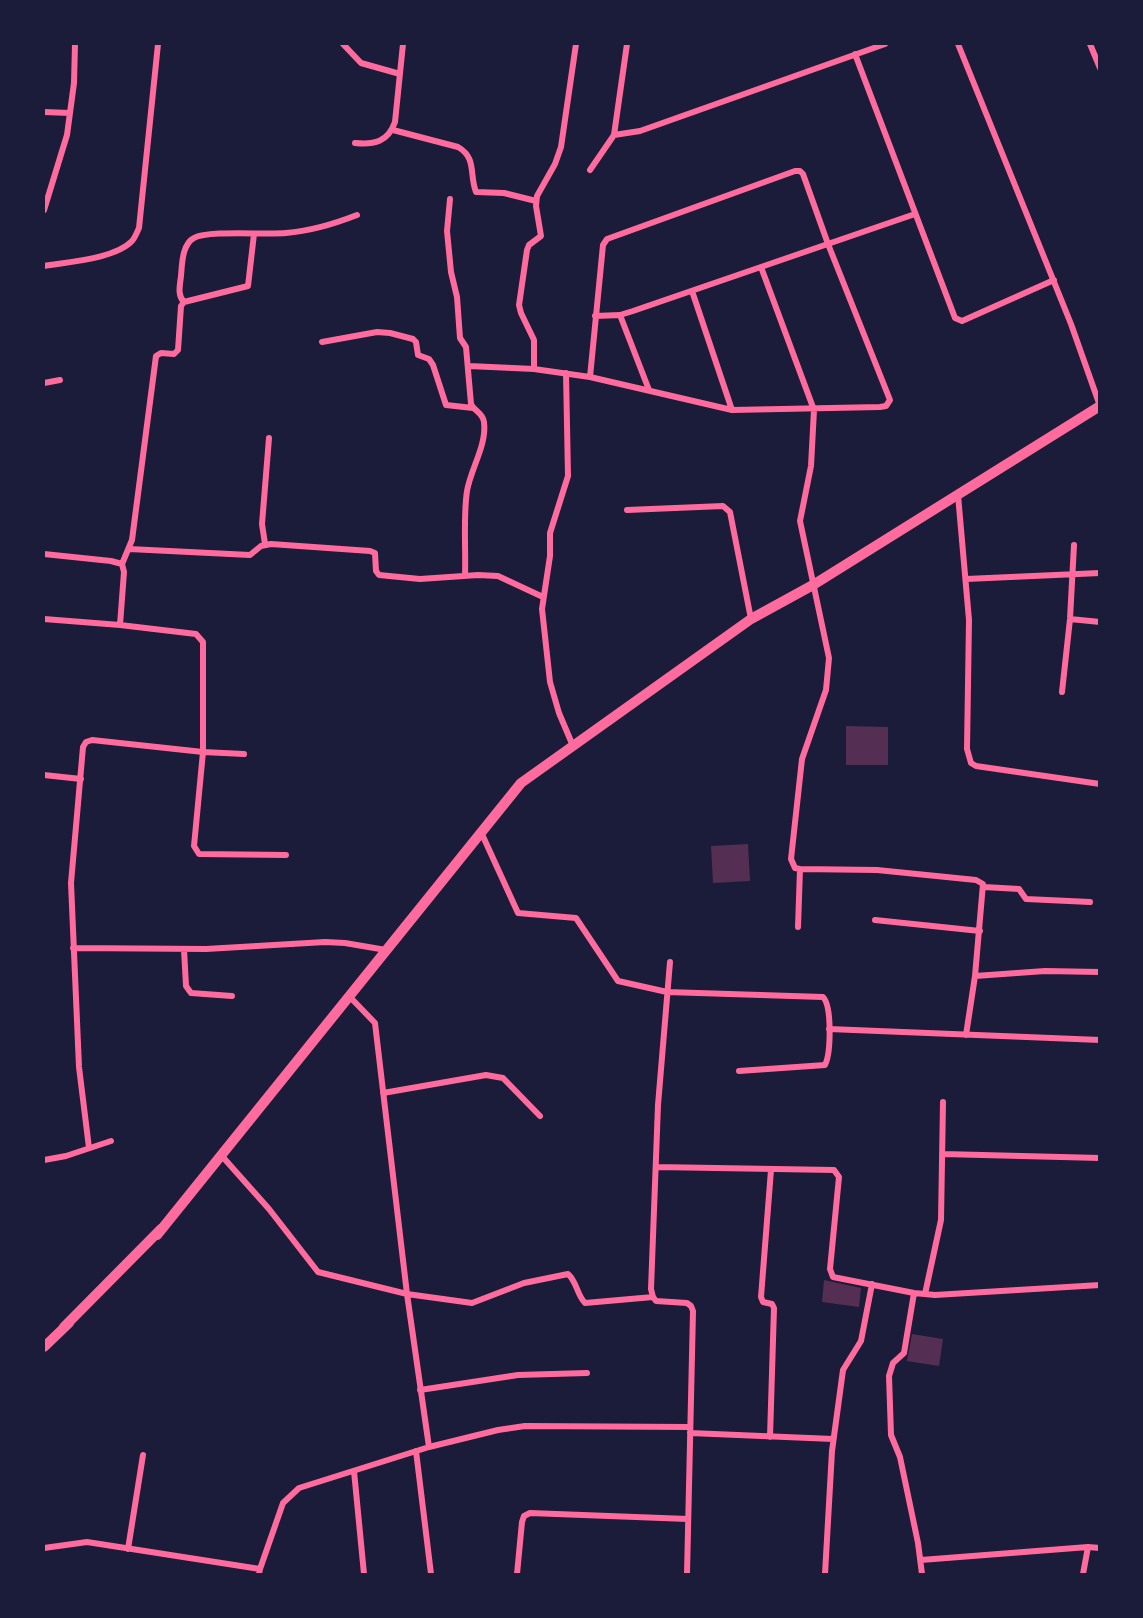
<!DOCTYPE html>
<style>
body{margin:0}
#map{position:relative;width:1143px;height:1618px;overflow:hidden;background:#1b1b3a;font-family:"Zilla Slab",serif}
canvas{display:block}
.frame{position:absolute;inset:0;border:45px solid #1b1b3a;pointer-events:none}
</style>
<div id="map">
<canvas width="1143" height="1618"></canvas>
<div class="frame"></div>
</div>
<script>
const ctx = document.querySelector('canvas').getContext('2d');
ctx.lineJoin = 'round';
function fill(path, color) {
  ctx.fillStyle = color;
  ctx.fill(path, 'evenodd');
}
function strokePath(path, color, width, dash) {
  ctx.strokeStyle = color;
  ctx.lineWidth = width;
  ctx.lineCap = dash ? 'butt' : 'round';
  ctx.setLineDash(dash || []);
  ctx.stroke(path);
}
const building = new Path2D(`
 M846 726 888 727V765H846Z
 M748 844 750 881 713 883 711 846Z
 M824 1280 861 1288 859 1307 822 1302Z
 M912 1334 943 1339 939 1366 907 1361Z`);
const minor = new Path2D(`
 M343 44 361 63 400 74
 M958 44 1071 324 1100 406
 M1090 44 1100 68
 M855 54 955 318 962 321 1054 280
 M44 112 70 113
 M393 130 458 147C477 158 469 174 476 192L504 193 536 201
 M614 135 640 131 885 44
 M355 143C374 145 388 142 395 122L403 44
 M590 170 614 135 627 44
 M450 199 447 231 451 272 457 297 460 338 466 347 471 404C474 411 483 413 484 422 487 445 471 468 467 491 463 518 466 548 465 576
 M44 210 67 135 74 83 75 44
 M44 266C67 262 115 259 132 241 135 238 137 232 139 228L158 44
 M761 267 814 410 811 466 800 521 829 658 826 690 802 759 791 859 795 868 800 869 877 870 976 880 983 884 975 976 966 1035
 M692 291 732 410
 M184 302C177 295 180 285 181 276 182 265 182 244 194 238 208 230 266 235 286 233 311 231 334 224 357 215
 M620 315 649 390
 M595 316 620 315 633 311 915 214
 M322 342 377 332 390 333 413 339 416 342 418 355 429 359 433 365 446 405 473 408
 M469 366 534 369 590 377 732 410 880 407 886 406 890 400 828 244 803 174 800 171H795L607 239 603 245 590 377
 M534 369V340L521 313 519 305 527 250 529 245 541 236 536 206 537 196 555 164 561 147 576 44
 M566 373 568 476 550 533V556L542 609 550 682 559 713 573 746
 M44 383 60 380
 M958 495 969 620 967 749 971 763 976 766 1100 784
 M627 510 723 506 730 512 751 619
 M265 544 262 524 269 438
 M129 549 250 555 261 546 271 544 370 551 375 553 376 571 379 575 420 579 478 575 498 576 543 597
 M44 554 111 561 122 564 124 572 120 625
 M122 564 132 540 156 356 161 353 174 354 178 350 181 306 184 302 248 286 254 234
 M966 579 1100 573
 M44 619 120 625 196 634 203 642V752L194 846 199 854 286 855
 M1070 619 1100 622
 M1062 692 1070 619 1074 545
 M44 775 81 779
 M481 832 518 913 576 918 618 981 667 992 823 997C832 1006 831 1053 825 1065L739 1071
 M984 887 1019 889 1026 899 1090 902
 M875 920 980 931
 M798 927 800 869
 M73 948 206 949 325 942 345 943 386 950
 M184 949 186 986 191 993 232 996
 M670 962 658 1105 651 1289 653 1297 656 1301 687 1303 691 1306 693 1311 687 1574
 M975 976 1045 971 1100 972
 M829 1029 1100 1040
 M383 1093 486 1075 503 1078 540 1116
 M89 1148 79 1067 71 883 83 747 86 742 92 740 203 752 244 754
 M943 1154 1100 1158
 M221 1155 269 1209 318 1272 407 1294 472 1303 524 1283 568 1274C577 1282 577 1295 585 1303L653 1297
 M44 1160 66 1156 111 1141
 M656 1167 834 1170 839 1177 830 1269 833 1277 914 1293 935 1295 1100 1285
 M914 1293 904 1353 893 1363 889 1376 891 1435 900 1457 918 1543 922 1574
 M925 1294 941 1220 943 1102
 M420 1390 518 1375 587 1373
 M690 1433 833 1439
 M770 1437 774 1308 772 1304 763 1302 761 1297 771 1170
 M429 1447 498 1430 525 1426 690 1427
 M416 1451 431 1574
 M354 1471 364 1574
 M44 1548 87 1542 260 1569 259 1574
 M128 1549 143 1455
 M921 1560 1088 1547
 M260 1569 283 1503 299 1488 429 1447 407 1294 375 1023 349 996
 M517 1574 522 1522 524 1516 530 1513 688 1519
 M825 1574 832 1451 843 1370 861 1341 872 1284
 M1083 1574 1088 1547 1100 1548`);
const tertiary = new Path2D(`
 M157 1235 521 783 751 619 813 585 1100 406
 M44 1347 69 1323`);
const secondary = new Path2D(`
 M64 1327 161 1229`);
fill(building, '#542f53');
strokePath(minor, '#ff6b9d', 6);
strokePath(tertiary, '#ff6b9d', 10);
strokePath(secondary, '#ff6b9d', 10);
</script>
